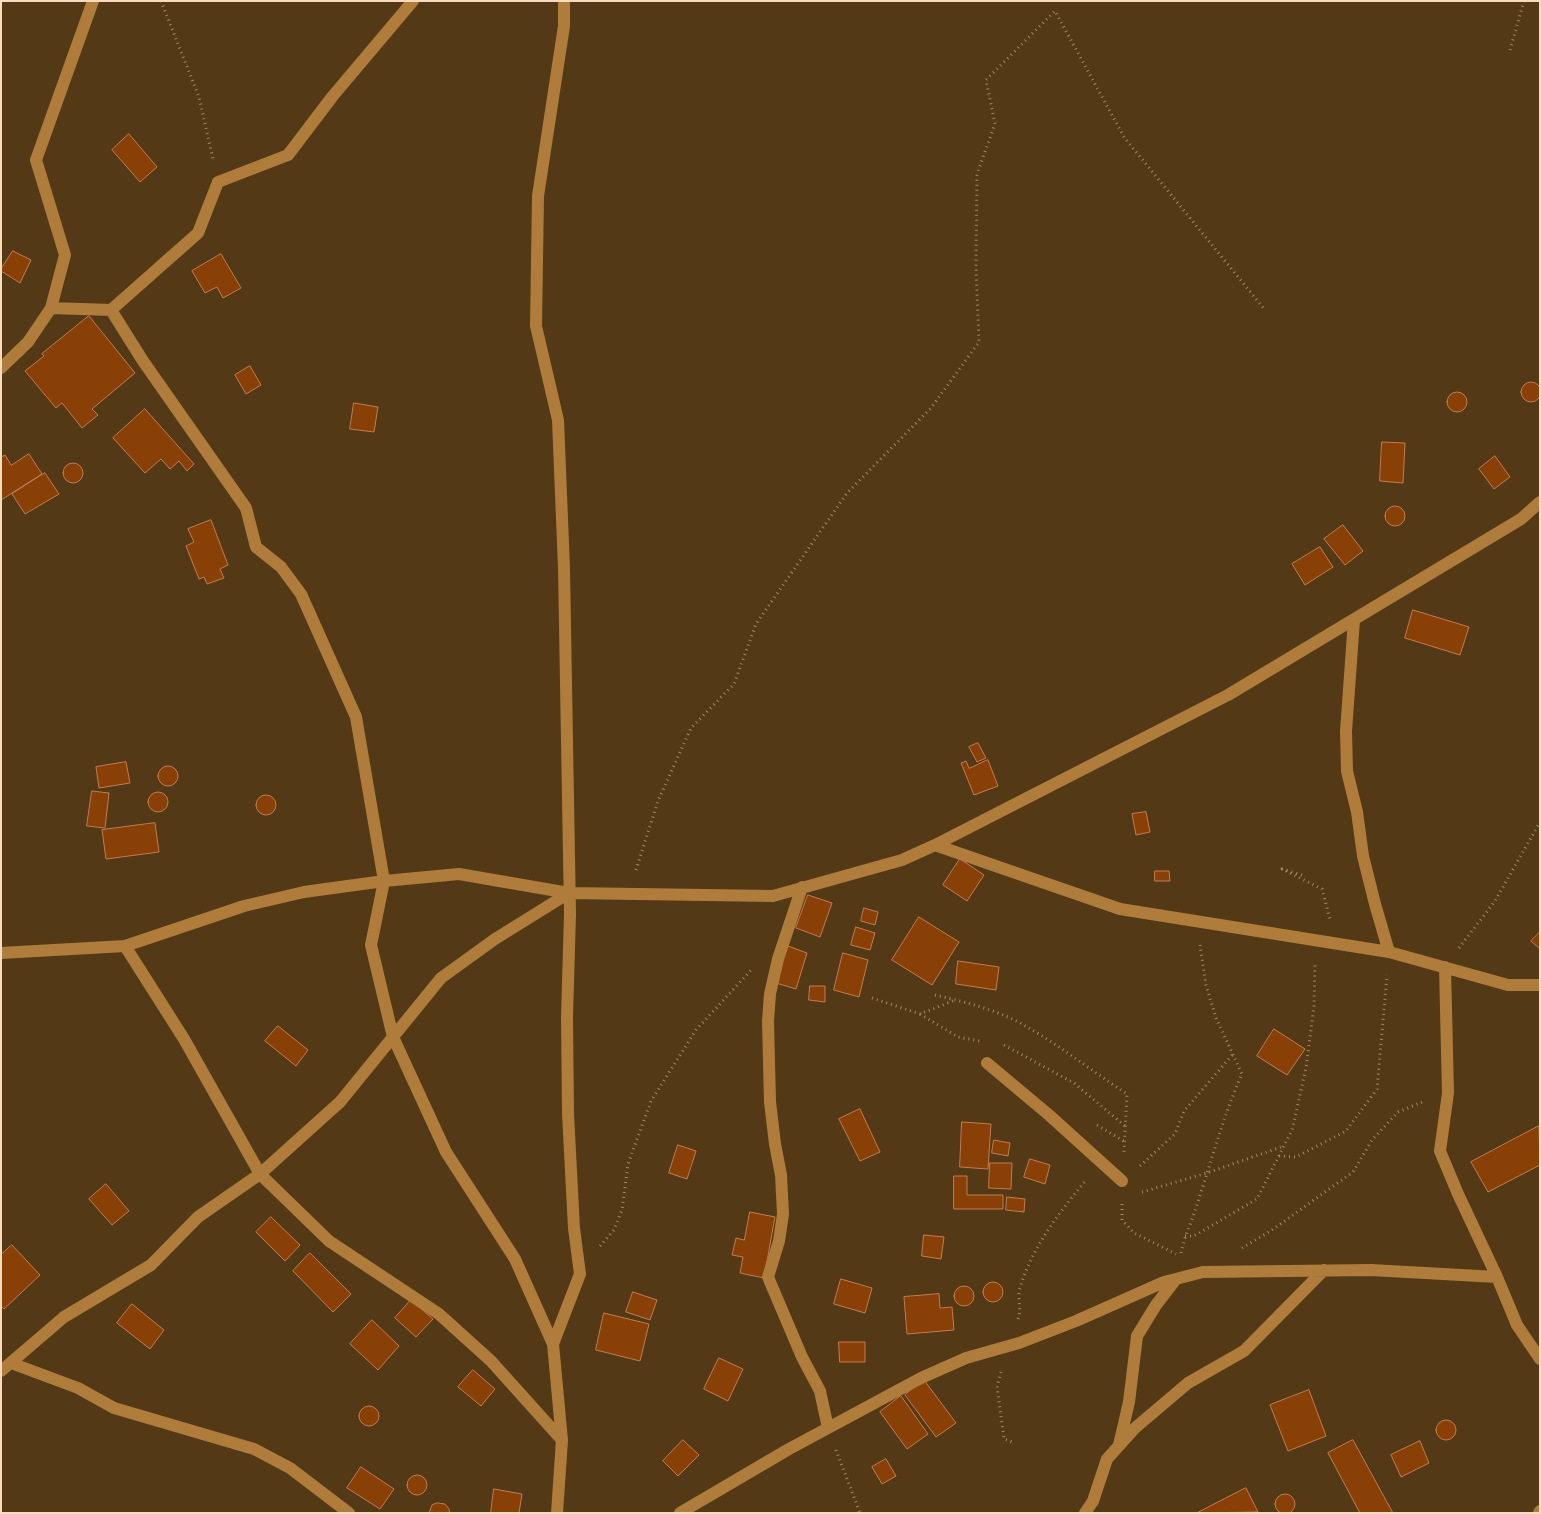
<!DOCTYPE html>
<style>
body{margin:0}
#map{position:relative;width:1541px;height:1514px;overflow:hidden;background:#543916;font-family:Commissioner,sans-serif}
canvas{display:block}
.frame{position:absolute;inset:0;border:2px solid #f8dcbd;pointer-events:none}
</style>
<div id="map">
<canvas width="1541" height="1514"></canvas>
<div class="frame"></div>
</div>
<script>
const ctx = document.querySelector('canvas').getContext('2d');
ctx.lineJoin = 'round';
function fill(path, color) {
  ctx.fillStyle = color;
  ctx.fill(path, 'evenodd');
}
function strokePath(path, color, width, dash) {
  ctx.strokeStyle = color;
  ctx.lineWidth = width;
  ctx.lineCap = dash ? 'butt' : 'round';
  ctx.setLineDash(dash || []);
  ctx.stroke(path);
}
const building = new Path2D(`
 M129 134 157 167 140 182 112 150Z
 M13 251 31 260 20 283 1 271V269Z
 M221 254 241 288 223 298 217 287 205 293 192 271Z
 M89 316 135 373 92 409 98 415 82 428 62 403 56 408 25 371 44 356 42 354Z
 M250 366 261 385 246 394 235 375Z
 M1521 392a10 10 0 1 1 20 0a10 10 0 1 1-20 0Z
 M1447 402a10 10 0 1 1 20 0a10 10 0 1 1-20 0Z
 M354 403 378 407 374 432 350 429Z
 M145 409 194 464 187 471 179 461 170 469 161 459 145 473 113 438Z
 M1382 442 1405 443 1403 483 1380 481Z
 M29 454 42 474 1 500V457L5 455 11 465Z
 M1495 456 1510 477 1494 489 1479 469Z
 M63 473a10 10 0 1 1 20 0a10 10 0 1 1-20 0Z
 M45 473 59 494 25 514 12 494Z
 M1385 516a10 10 0 1 1 20 0a10 10 0 1 1-20 0Z
 M211 520 228 565 220 569 224 578 207 584 204 577 199 579 186 546 194 542 188 529Z
 M1343 525 1363 551 1345 565 1324 539Z
 M1320 547 1333 567 1305 585 1292 564Z
 M1413 610 1469 627 1460 655 1405 638Z
 M978 743 986 758 977 762 969 747Z
 M988 760 998 786 974 795 961 763 966 761 969 768Z
 M126 762 130 783 99 788 96 767Z
 M158 776a10 10 0 1 1 20 0a10 10 0 1 1-20 0Z
 M92 791 109 793 105 828 87 826Z
 M148 802a10 10 0 1 1 20 0a10 10 0 1 1-20 0Z
 M256 805a10 10 0 1 1 20 0a10 10 0 1 1-20 0Z
 M1146 812 1150 832 1136 835 1132 814Z
 M155 823 159 852 106 859 102 830Z
 M960 859 984 875 967 901 943 885Z
 M1155 871H1169L1170 881H1155Z
 M808 895 832 903 820 937 796 928Z
 M864 908 878 912 875 925 861 921Z
 M919 917 959 942 932 985 892 960Z
 M856 927 875 933 870 950 851 945Z
 M1540 932V949L1531 941Z
 M788 946 807 953 796 989 776 983Z
 M843 953 868 960 859 997 834 990Z
 M958 961 999 967 996 990 956 984Z
 M810 986H825V1002L809 1000Z
 M278 1026 308 1050 296 1066 265 1041Z
 M1274 1029 1305 1049 1287 1075 1257 1056Z
 M860 1109 880 1152 860 1161 839 1119Z
 M962 1122 991 1124 988 1169 960 1167Z
 M1539 1126 1540 1165 1488 1192 1471 1162Z
 M994 1140 1010 1143 1008 1156 992 1153Z
 M678 1145 696 1151 687 1179 669 1173Z
 M1030 1159 1050 1165 1045 1184 1024 1177Z
 M990 1163H1012L1011 1189 989 1188Z
 M954 1176H967V1195H1003V1209H954Z
 M106 1184 129 1211 112 1225 89 1199Z
 M1007 1197 1025 1199 1024 1212 1006 1210Z
 M750 1212 775 1217 764 1278 740 1273 743 1257 732 1255 736 1238 744 1240Z
 M271 1217 300 1245 285 1261 256 1232Z
 M924 1235 944 1237 941 1259 922 1256Z
 M12 1245 40 1275 4 1309 1 1306V1255Z
 M310 1253 351 1294 333 1312 293 1271Z
 M841 1279 872 1288 865 1313 834 1304Z
 M983 1292a10 10 0 1 1 20 0a10 10 0 1 1-20 0Z
 M954 1296a10 10 0 1 1 20 0a10 10 0 1 1-20 0Z
 M633 1292 657 1300 650 1320 626 1312Z
 M939 1294 940 1308 952 1307 954 1330 907 1334 904 1297Z
 M411 1300 433 1319 416 1337 395 1318Z
 M132 1304 164 1330 150 1349 117 1323Z
 M604 1313 649 1324 640 1361 596 1350Z
 M372 1320 399 1346 378 1370 350 1344Z
 M839 1342H865V1362H840Z
 M719 1358 743 1369 728 1401 704 1389Z
 M473 1370 495 1389 481 1406 458 1387Z
 M924 1380 956 1423 936 1437 905 1395Z
 M1309 1390 1326 1436 1288 1451 1270 1405Z
 M901 1396 928 1434 907 1449 880 1412Z
 M359 1416a10 10 0 1 1 20 0a10 10 0 1 1-20 0Z
 M1436 1430a10 10 0 1 1 20 0a10 10 0 1 1-20 0Z
 M683 1440 699 1455 678 1476 663 1461Z
 M1353 1440 1388 1504 1393 1513H1360L1328 1453Z
 M1420 1441 1429 1463 1401 1477 1391 1455Z
 M886 1459 896 1476 882 1484 872 1467Z
 M361 1467 394 1489 380 1509 347 1488Z
 M407 1485a10 10 0 1 1 20 0a10 10 0 1 1-20 0Z
 M1246 1488 1258 1512 1197 1513Z
 M494 1489 522 1494 519 1513H491Z
 M1275 1504a10 10 0 1 1 20 0a10 10 0 1 1-20 0Z
 M438 1503 445 1504 449 1509 450 1513H429L432 1505Z`);
const path = new Path2D(`
 M161 1 199 97 213 159
 M1510 50 1524 1
 M636 870 658 801 691 728 734 684 756 624 847 493 931 408 979 342 976 266 977 174 995 124 986 80 1055 11 1124 137 1265 310
 M1302 875 1282 869 1322 889 1330 919
 M1459 948 1495 901 1540 822
 M935 995C964 1002 995 1009 1022 1024 1058 1044 1092 1071 1127 1094L1124 1152
 M872 998 920 1014 955 1000
 M920 1014 958 1037 980 1041
 M1004 1045 1074 1083 1125 1126
 M1097 1125 1125 1142
 M1279 1156 1296 1157 1346 1131 1377 1089 1387 975
 M1140 1166 1175 1134 1184 1111 1233 1054
 M1142 1192 1207 1173 1284 1146
 M1122 1204V1220L1134 1233 1176 1254
 M1185 1236H1194L1257 1199 1292 1130 1306 1068 1314 1006 1315 962
 M600 1246 614 1230 622 1210 628 1164 651 1101 696 1030 751 970
 M1242 1248 1272 1230 1353 1172 1372 1140 1398 1112 1425 1101
 M1181 1253C1185 1234 1194 1217 1199 1198 1213 1156 1224 1114 1242 1074L1216 1018 1206 985 1200 945
 M1018 1319C1022 1309 1017 1298 1020 1288 1032 1247 1059 1213 1086 1180
 M1001 1372 997 1386 1004 1439 1015 1443
 M836 1450 860 1513`);
const minor = new Path2D(`
 M51 308 111 310 143 361 246 508 256 547 281 567 301 594 356 717 384 881 459 874 569 893 773 896 902 860 935 845 1228 695 1521 519 1540 502
 M111 310 198 233 218 182 288 155 332 97 413 1
 M1 368 28 342 51 308 65 255 36 160 93 1
 M1354 620 1346 731 1347 771 1357 812 1363 856 1375 904 1389 952
 M935 845 1120 909 1389 952 1508 985H1540
 M802 887 778 959 770 994 768 1021 770 1102 775 1144 781 1175 783 1214 779 1241 768 1277 802 1357 820 1391 828 1428
 M125 946 184 1039 260 1174 329 1241 439 1314 491 1361 562 1440
 M1 953 125 946 244 906 304 892 384 881 371 945 393 1037 446 1152 515 1259 553 1344
 M1445 967 1448 1093 1440 1151 1458 1194 1497 1277 1517 1325 1540 1359
 M987 1063 1049 1115 1122 1181
 M11 1363 78 1388 114 1408 254 1449 290 1468 349 1513
 M1 1371 64 1317 151 1265 198 1217 260 1174 340 1102 441 978 495 939 569 893
 M1119 1445 1129 1402 1137 1336 1156 1305 1176 1279
 M557 1513 562 1440 553 1344 580 1274 574 1228 568 1114 567 1017 570 914 564 568 558 420 536 326 538 196 564 26V1
 M680 1513 789 1449 921 1378 966 1358 1019 1343 1076 1321 1164 1282 1203 1272 1371 1270 1497 1277
 M1085 1513 1093 1501 1107 1459 1135 1428 1188 1383 1244 1351 1324 1270
 M1539 1513 1540 1511`);
fill(building, '#884007');
strokePath(building, '#c27c53', 1);
strokePath(path, '#a48867', 3, [1, 4]);
strokePath(minor, '#af7c3b', 12);
</script>
